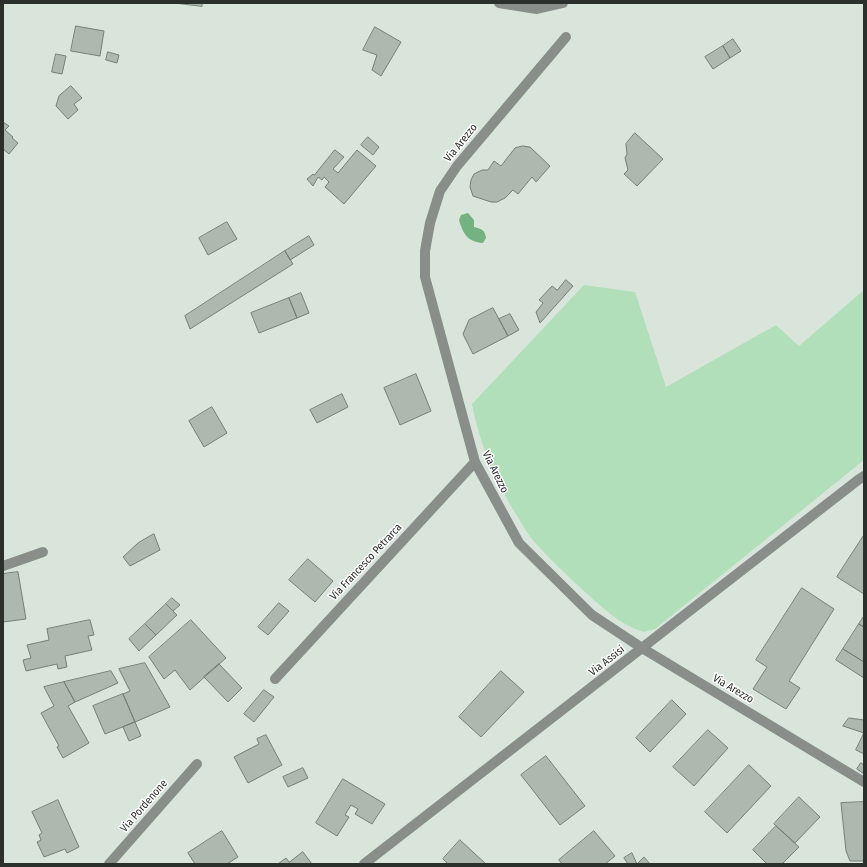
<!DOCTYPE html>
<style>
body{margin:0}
#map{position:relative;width:867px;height:867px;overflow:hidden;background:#d9e5db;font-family:"Fira Sans Condensed",sans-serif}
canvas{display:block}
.frame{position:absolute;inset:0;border:4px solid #2c302c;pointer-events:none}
</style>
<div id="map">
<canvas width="867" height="867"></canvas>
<div class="frame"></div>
</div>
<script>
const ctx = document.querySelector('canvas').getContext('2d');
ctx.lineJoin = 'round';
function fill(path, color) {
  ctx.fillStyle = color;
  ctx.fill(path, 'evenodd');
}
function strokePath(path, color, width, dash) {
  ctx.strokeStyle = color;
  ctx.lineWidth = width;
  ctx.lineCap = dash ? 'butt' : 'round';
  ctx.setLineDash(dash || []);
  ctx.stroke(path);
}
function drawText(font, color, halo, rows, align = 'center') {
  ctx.font = font + ' "Fira Sans Condensed",sans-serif';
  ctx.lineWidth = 3;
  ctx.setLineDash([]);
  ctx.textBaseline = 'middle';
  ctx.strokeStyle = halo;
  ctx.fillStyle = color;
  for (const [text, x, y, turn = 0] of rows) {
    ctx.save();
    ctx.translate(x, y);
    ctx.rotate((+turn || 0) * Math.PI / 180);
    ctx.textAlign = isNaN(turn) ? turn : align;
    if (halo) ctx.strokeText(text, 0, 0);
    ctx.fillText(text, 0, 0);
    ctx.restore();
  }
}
const green = new Path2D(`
 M584 285 635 292 666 387 776 325 799 346 864 290V460L655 629 644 632C620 625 602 607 584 591 566 574 548 558 532 539 527 533 523 526 519 519 496 483 480 446 472 404Z`);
const water = new Path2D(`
 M468 213 474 220V227C482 229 485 230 486 238L483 243C467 242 463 233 459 220L461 215Z`);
const building = new Path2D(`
 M175 3H202V6Z
 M76 26 104 31 100 56 71 51Z
 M375 27 401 42 381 76 372 70 377 55 363 50Z
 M733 39 741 51 730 58 723 46Z
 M723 46 730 58 713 69 705 57Z
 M108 52 119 55 117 63 106 60Z
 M56 54 66 56 62 74 52 72Z
 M71 86 82 98 74 104 78 110 68 119 56 106 59 96Z
 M3 122 9 126 5 130 13 137 12 138 18 143 9 154 3 149Z
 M635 133 663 159 637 186 624 174 628 170 625 158 627 154 626 144Z
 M368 137 379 147 373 155 361 145Z
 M523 146 530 147 550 166 536 182 532 177 518 194 513 190 505 198 497 202H491L473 196 470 187 471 180 474 174 482 170H488L494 161 501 166 515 148Z
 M335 150 344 157 333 169 338 173 357 150 376 166 344 204 325 187 329 182 324 177 322 180 318 177 313 186 307 179 313 174 314 175Z
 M227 222 237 239 208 255 199 238Z
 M309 236 314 245 290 260 285 251Z
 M285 251 293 264 190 329 185 316Z
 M566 280 573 286 540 323 536 312 543 303 539 300 552 286 557 290Z
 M301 293 309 313 297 318 289 298Z
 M289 298 297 318 259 333 251 313Z
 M493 308 508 336 473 354 463 334 469 320Z
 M510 314 519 330 508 336 499 319Z
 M416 374 431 411 400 425 384 388Z
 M342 394 348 407 317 423 310 410Z
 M212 407 227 433 204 447 189 421Z
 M154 534 160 550 130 566 123 557 138 543Z
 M864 535V594L837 577Z
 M308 559 333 581 315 602 289 580Z
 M18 572 26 619 3 622V574Z
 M802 588 834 609 789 681 800 688 786 709 753 689 767 667 756 660Z
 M172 598 180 605 173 611 166 604Z
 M279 603 289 611 268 635 258 627Z
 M166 604 177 615 156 635 145 624Z
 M864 616V627L859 624Z
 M90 620 94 635 88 636 92 650 65 656 67 667 58 669 57 664 26 671 23 660 31 658 27 645 49 640 47 629Z
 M191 620 226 658 190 690 175 670 164 679 149 657Z
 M145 624 156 635 139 651 129 639Z
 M859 624 864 627V662L843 649Z
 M843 649 864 662V678L836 660Z
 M145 663 170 707 135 722 123 694 130 691 119 669Z
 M219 664 242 688 228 702 204 677Z
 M111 671 118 683 75 702 64 682Z
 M501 671 524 692 481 737 459 717Z
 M64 682 75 702 68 706 89 743 63 758 57 747 59 746 41 713 54 706 44 687Z
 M264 690 274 697 254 722 244 714Z
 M123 694 135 722 105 734 93 706Z
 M672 700 686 714 650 752 636 738Z
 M849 718 864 720V733L843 726Z
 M135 722 141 736 129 741 123 727Z
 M708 730 728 748 694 786 673 767Z
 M864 733V754L856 750Z
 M266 735 282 765 248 783 234 757 259 744 257 739Z
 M546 756 585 806 560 825 521 775Z
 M861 763 864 765V774L857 769Z
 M749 765 771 786 727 833 705 812Z
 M303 768 308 778 288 787 283 777Z
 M343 779 385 804 372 824 355 814 358 809 351 805 345 815 349 817 337 836 316 823Z
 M799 797 820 817 795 843 774 824Z
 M58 800 79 847 67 853 65 849 44 857 37 842 41 840 39 835 42 833 32 812Z
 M864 802V861H850L846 851 841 803Z
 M776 826 799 847 782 864H767L753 850Z
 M222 831 238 857 227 864H195L188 853Z
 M594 831 615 856 605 864H562L559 860Z
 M460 840 486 864H448L443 859Z
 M303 852 312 864H278L286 858 289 862Z
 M632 853 637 864 644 857 650 864H628L624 858Z`);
const minor = new Path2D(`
 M499 3 537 9 563 3
 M566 37 457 166 440 191 430 223 425 251V277L475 462 519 543 592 615 642 648 864 782
 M3 566 43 552
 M275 679 475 462
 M109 864 197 764
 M364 864 858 480 864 476`);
const streetNames = [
 ["Via Arezzo",461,143,-51],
 ["Via Arezzo",495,472,64],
 ["Via Francesco Petrarca",366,562,-47],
 ["Via Assisi",607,661,-38],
 ["Via Arezzo",733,689,31],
 ["Via Pordenone",144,806,-49]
];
fill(green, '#b1dfb9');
fill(water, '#75b282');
fill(building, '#adb8af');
strokePath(building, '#757f76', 1);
strokePath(minor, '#898e8a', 10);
drawText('11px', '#2c302c', '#fff', streetNames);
</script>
